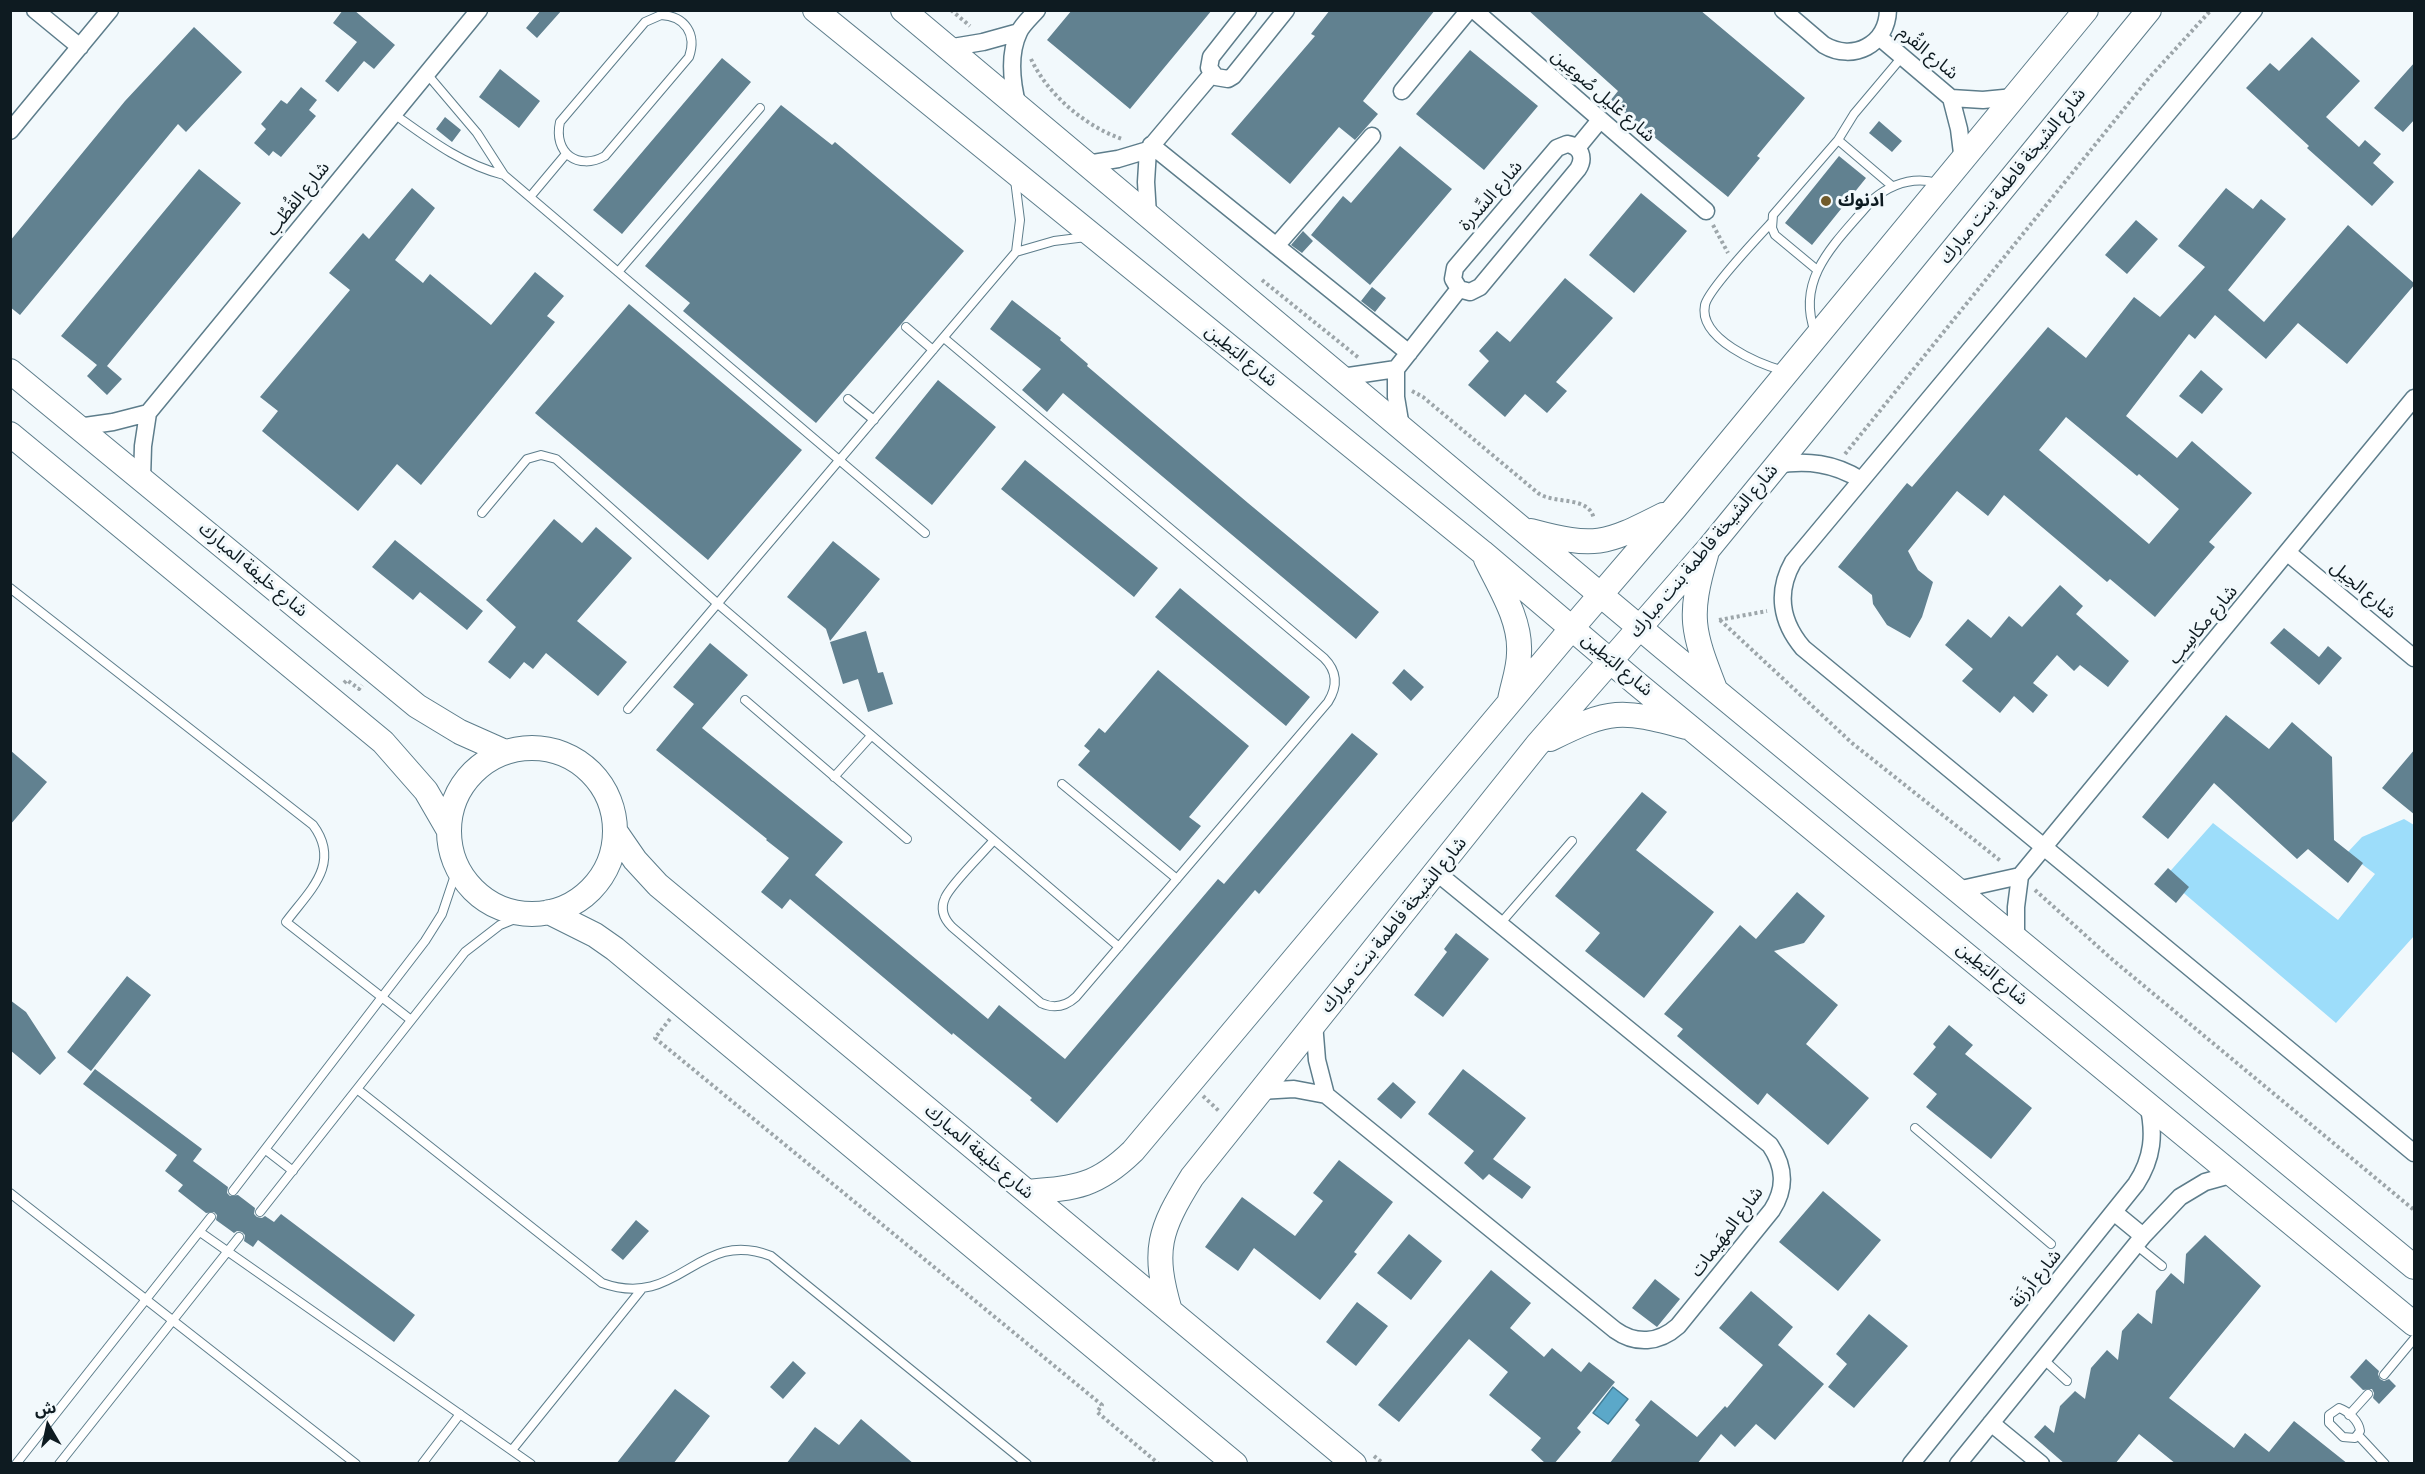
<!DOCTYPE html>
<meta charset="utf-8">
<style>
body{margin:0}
#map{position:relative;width:2425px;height:1474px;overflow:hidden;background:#f2f9fc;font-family:"PT Sans Narrow","Noto Sans Arabic",sans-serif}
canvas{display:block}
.frame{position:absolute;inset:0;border:12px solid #0e1b21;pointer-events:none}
.north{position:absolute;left:18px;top:1396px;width:60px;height:60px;-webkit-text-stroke:4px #f2f9fc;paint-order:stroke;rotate:351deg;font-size:16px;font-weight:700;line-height:24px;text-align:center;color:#0e1b21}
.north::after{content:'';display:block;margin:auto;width:21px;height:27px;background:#0e1b21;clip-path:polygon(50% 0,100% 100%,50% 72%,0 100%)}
</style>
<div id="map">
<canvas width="2425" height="1474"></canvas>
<div class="frame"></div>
<div class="north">ش</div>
</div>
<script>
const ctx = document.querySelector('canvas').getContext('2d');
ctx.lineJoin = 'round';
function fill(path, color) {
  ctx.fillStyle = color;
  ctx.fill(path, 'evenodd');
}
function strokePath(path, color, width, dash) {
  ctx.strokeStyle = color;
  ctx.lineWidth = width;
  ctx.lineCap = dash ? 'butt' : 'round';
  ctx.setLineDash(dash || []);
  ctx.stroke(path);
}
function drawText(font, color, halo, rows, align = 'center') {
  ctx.font = font + ' "PT Sans Narrow","Noto Sans Arabic",sans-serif';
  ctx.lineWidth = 6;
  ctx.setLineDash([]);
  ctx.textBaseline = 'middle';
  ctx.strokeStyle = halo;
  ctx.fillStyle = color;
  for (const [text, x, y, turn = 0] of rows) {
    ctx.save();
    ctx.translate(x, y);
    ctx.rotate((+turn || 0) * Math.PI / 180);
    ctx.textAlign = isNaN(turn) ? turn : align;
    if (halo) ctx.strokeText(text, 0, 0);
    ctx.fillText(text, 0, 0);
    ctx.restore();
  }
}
const green = new Path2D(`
 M2404 819 2414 825V936L2336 1023 2165 877 2213 823 2338 920 2375 874 2347 853 2362 837Z`);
const water = new Path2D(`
 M1613 1387 1628 1399 1608 1424 1593 1413Z`);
const building = new Path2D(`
 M343 10H354L395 45 374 69 364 61 338 92 325 81 357 42 333 23Z
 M541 10H562L537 38 526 28Z
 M1072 10H1212L1130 109 1047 40Z
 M1330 10H1435L1363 101 1378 114 1355 140 1339 127 1290 184 1231 134 1315 36 1311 34Z
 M1528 10H1700L1805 98 1757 156 1760 158 1728 197 1610 101 1618 91Z
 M194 27 242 72 186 132 178 124 20 315 10 307V241L125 101Z
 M2312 37 2360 81 2326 117 2359 147 2365 140 2381 154 2373 163 2394 182 2372 206 2307 148 2309 146 2246 88 2270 63 2279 71Z
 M1470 50 1538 106 1484 170 1416 114Z
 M722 58 751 82 622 234 593 210Z
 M2415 62V119L2403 132 2374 108Z
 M500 69 540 101 519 128 479 97Z
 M301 87 317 100 309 110 316 116 281 157 273 151 269 156 254 143 266 129 261 124 281 100 287 104Z
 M781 105 832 145 835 142 964 251 816 423 683 311 690 303 645 266Z
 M445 117 461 130 452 142 436 129Z
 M1879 121 1902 141 1892 152 1869 133Z
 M1400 146 1452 189 1370 285 1311 235 1343 196 1351 203Z
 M1839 156 1866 178 1812 245 1785 223Z
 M199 169 241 203 107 366 122 379 107 395 87 376 97 365 61 336Z
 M412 188 435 208 395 260 423 283 430 274 491 325 535 272 564 296 547 316 555 322 421 485 397 464 358 511 262 431 278 411 260 397 350 290 329 273 363 233 369 239Z
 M2226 188 2253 209 2261 199 2286 219 2228 290 2264 322 2348 225 2415 284 2347 364 2298 323 2266 359 2215 315 2195 339 2189 334 2126 416 2177 458 2192 441 2252 493 2209 542 2215 547 2155 617 2110 579 2107 582 2004 495 1988 516 1957 491 1908 551 1918 570 1933 582 1922 617 1910 638 1887 625 1873 604 1872 595 1838 567 1907 483 1912 487 2048 327 2086 358 2134 297 2160 317 2205 267 2178 246ZM2066 417 2137 476 2139 474 2179 509 2149 544 2039 450Z
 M1641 193 1687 231 1634 293 1589 255Z
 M2136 220 2158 239 2127 274 2105 255Z
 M1303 231 1313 241 1302 253 1291 245Z
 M1565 278 1613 318 1556 382 1567 391 1547 413 1525 394 1505 417 1468 385 1489 361 1479 351 1497 331 1510 342Z
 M1372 287 1386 298 1375 312 1361 301Z
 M1012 300 1061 338 1060 340 1088 364 1087 366 1248 503 1379 612 1356 639 1063 393 1047 412 1022 390 1041 369 990 329Z
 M629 304 802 450 708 560 535 413Z
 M2201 370 2223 389 2202 414 2179 396Z
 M938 380 996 427 932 505 875 458Z
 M1025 460 1158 568 1134 597 1001 489Z
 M554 519 582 543 596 527 632 558 577 621 627 662 598 696 546 653 533 669 524 662 510 679 488 662 516 627 486 600Z
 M395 540 483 611 467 630 420 592 413 600 372 567Z
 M833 541 880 579 830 641 826 629 787 597Z
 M2060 585 2083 606 2076 614 2129 661 2108 687 2080 665 2074 671 2057 655 2033 683 2048 695 2033 713 2014 696 2000 713 1962 681 1973 669 1945 645 1968 619 1991 638 2009 616 2022 627Z
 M1180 588 1310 697 1286 726 1155 617Z
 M2284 628 2319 657 2328 646 2342 658 2319 685 2270 643Z
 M866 631 878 673 883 672 893 704 868 712 858 679 843 684 830 642Z
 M710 643 748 675 702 728 843 842 815 875 988 1019 999 1005 1065 1059 1218 879 1224 884 1352 733 1378 754 1259 894 1255 890 1057 1123 1030 1100 1032 1098 953 1033 952 1035 790 899 782 909 761 892 789 858 766 840 767 839 656 750 694 704 673 687Z
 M1404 669 1424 687 1411 701 1392 683Z
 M1158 670 1249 746 1189 817 1201 826 1180 851 1078 765 1090 751 1084 746 1099 728 1105 733Z
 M2226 715 2269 749 2292 722 2332 757 2334 840 2363 863 2348 883 2308 849 2297 859 2214 783 2168 839 2142 817Z
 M2415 749V815L2382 788Z
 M10 750 47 782 10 825Z
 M1642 792 1667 812 1636 850 1714 912 1644 998 1585 951 1600 933 1555 896Z
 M2168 868 2189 887 2176 903 2154 884Z
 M1797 892 1825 916 1804 943 1774 951 1838 1005 1806 1044 1869 1098 1828 1145 1767 1093 1758 1105 1677 1036 1683 1029 1664 1014 1740 925 1756 939Z
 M1456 933 1489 959 1443 1017 1414 995 1447 952 1444 949Z
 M127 976 151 995 91 1071 67 1052Z
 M10 1000 26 1012 56 1058 40 1075 10 1050Z
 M1949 1025 1973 1045 1965 1054 2032 1108 1991 1159 1926 1107 1937 1094 1913 1074 1936 1047 1933 1044Z
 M95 1069 202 1149 193 1161 228 1187 227 1193 230 1196 238 1195 255 1208 254 1214 257 1217 262 1218 265 1216 274 1222 281 1214 415 1315 394 1342 258 1240 253 1247 244 1241 245 1235 242 1232 237 1231 234 1233 216 1220 217 1215 214 1212 206 1213 178 1191 183 1185 165 1171 177 1155 83 1084Z
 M1463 1069 1526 1118 1493 1159 1531 1187 1522 1199 1489 1174 1483 1180 1464 1163 1474 1151 1428 1114Z
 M1393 1082 1416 1102 1401 1119 1377 1099Z
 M1339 1160 1393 1202 1354 1252 1357 1254 1320 1300 1254 1248 1238 1271 1205 1247 1242 1197 1295 1236 1323 1201 1313 1193Z
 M1823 1191 1881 1240 1838 1291 1779 1242Z
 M636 1220 649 1231 623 1260 611 1250Z
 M1409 1234 1442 1261 1411 1300 1377 1273Z
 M2205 1235 2261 1286 2169 1398 2234 1448 2245 1433 2269 1452 2294 1421 2348 1464H2176L2139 1434 2115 1464H2065L2034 1437 2045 1425 2054 1433 2060 1406 2075 1391 2085 1399 2091 1368 2107 1350 2118 1360 2122 1331 2138 1313 2152 1324 2156 1291 2171 1273 2184 1284 2186 1254Z
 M1491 1270 1531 1303 1510 1328 1544 1357 1552 1348 1581 1372 1589 1362 1615 1382 1577 1428 1581 1432 1554 1464H1546L1531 1450 1541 1438 1489 1395 1508 1372 1469 1339 1399 1422 1378 1405Z
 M1655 1279 1680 1299 1657 1327 1632 1308Z
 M1751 1291 1793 1327 1778 1345 1824 1384 1775 1440 1756 1424 1735 1447 1721 1434 1697 1464H1609L1640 1425 1635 1420 1651 1400 1697 1437 1725 1406 1727 1408 1763 1365 1719 1328Z
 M1357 1302 1388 1326 1356 1366 1326 1342Z
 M1869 1314 1908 1346 1854 1408 1828 1387 1847 1364 1836 1354Z
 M2366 1359 2379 1371 2378 1374 2380 1379 2384 1381 2389 1379 2396 1386 2379 1404 2373 1398 2374 1393 2372 1389 2363 1390 2350 1377Z
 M793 1361 806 1373 783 1399 770 1387Z
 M675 1389 710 1416 673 1464H616Z
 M861 1419 914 1464H786L815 1427 839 1445Z`);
const path = new Path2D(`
 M951 10 970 26
 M1031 59C1048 95 1085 126 1122 139
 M1713 225 1728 253
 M1262 280 1359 358
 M1412 391 1423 397 1538 493C1555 505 1589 495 1594 519
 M1845 454 2149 78 2211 10
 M1719 620 1767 611
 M1720 620 1852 743 2002 862
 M344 683 347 680 359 689 362 685
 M2035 890 2114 961 2414 1210
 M670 1019 655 1038 1102 1405 1097 1412 1159 1464
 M1203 1096 1220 1112
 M1374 1456 1384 1464`);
const lane = new Path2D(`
 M661 15C685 16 697 34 689 57L605 156C578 171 553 153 560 122L645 22Z
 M427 74 477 133 504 175 925 533
 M394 114C429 139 461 164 504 175
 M1838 140 1892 186
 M1015 180 1020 220 1016 252
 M530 197 566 154
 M1772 222C1759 236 1708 290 1705 305 1698 339 1759 364 1784 371
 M1816 269 1775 235 1772 228 1773 215 1838 140 1854 114 1902 57
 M618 272 760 108
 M906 327 933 350
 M1815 332C1794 276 1840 239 1872 200 1891 184 1913 176 1938 183
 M944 338 1324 658C1337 671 1338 686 1328 702L1076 997C1065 1007 1054 1009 1041 1003L952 927C944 919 940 909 945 898 950 885 983 853 994 840
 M848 399 874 420
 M482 513 527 459 541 455 556 459 718 604 1119 947
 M10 588 313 825C342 864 309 891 286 922L411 1020
 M745 700 907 839
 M628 709 1016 252 1054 241 1086 237
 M834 777 871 736
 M1062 784 1177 879
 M1500 924 1572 841
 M357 1089 602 1283C680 1311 697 1227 771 1256L1027 1464
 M1915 1128 2051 1244
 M266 1150 293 1171
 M233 1191 425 941 442 914 457 869
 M10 1193 356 1464
 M260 1212 465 952 500 925 527 914
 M200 1232 531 1464
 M2136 1245 2162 1266
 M2043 1359 2067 1381
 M2384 1375 2414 1339
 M2339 1408C2348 1411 2359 1421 2360 1431L2355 1438 2343 1437 2329 1423V1415Z
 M2349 1415 2368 1394
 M2358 1435 2385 1464
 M512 1450 641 1290
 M16 1464 211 1217
 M59 1464 239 1237
 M422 1464 460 1414`);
const street = new Path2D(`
 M35 10 80 47
 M1248 10 1211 57 1209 68 1216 77 1228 79 1233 76 1286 10
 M1474 10 1706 211
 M1783 10 1824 45C1853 62 1887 45 1888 10
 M2254 10 1793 562C1776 592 1781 622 1803 648L2414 1153
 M1879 37 1951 98 1983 100 2014 97
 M947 48 983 42 1019 32
 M1402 91 1469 10
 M1951 98 1959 129 1963 161
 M1018 107C1012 84 1008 55 1019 32 1022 25 1031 17 1037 10
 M10 131 110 10
 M1567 144C1581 146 1585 158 1578 169L1480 287 1470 292 1459 289 1453 279 1455 268 1557 148Z
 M1151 145 1409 353
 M1577 148 1600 120
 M1148 150 1146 182 1148 215
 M1087 164 1118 159 1148 150 1212 74
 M1276 246 1372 136
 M1342 377 1396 369
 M78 427 113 422 148 413
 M1401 427 1396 397V369L1459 289
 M1776 465C1807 460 1834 463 1861 480
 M142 479 143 446 148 413 479 10
 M2288 553 2414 658
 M1957 890 2020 876
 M2016 939V907L2020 876 2414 398
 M1314 1023 1317 1060 1326 1095
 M1260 1091 1294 1089 1326 1095 1615 1330C1636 1345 1659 1343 1678 1326L1772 1210C1786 1188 1785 1167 1770 1145L1436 872
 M2115 1213 2143 1236
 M1991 1423 2041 1464
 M1911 1464 2136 1184C2153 1158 2155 1134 2148 1104
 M1958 1464 2143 1236 2180 1197 2205 1182 2234 1174`);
const secondary = new Path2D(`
 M815 10 1482 552 1636 683 2414 1324
 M903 10 1664 648 2414 1267
 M10 371 417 706 460 732 505 752
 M10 434 383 742 426 791 448 829
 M1531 531C1595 548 1604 545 1663 515
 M1706 555C1688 617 1692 630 1715 689
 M1486 559C1500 588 1521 620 1519 653 1519 669 1513 684 1510 700
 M1550 739C1611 709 1620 709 1686 727
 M449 831a83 83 0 1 1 166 0a83 83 0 1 1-166 0Z
 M615 831 635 860 658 885 1354 1464
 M549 912 595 935 615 949 1235 1464
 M1027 1192C1075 1188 1096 1187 1133 1151L1572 628 1675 508 2086 10
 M1170 1311C1152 1250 1159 1230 1192 1177L1537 745 1709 548 2149 10`);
const markers = [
 [1826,201,6,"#715b2b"]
];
const streetNames = [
 ["شارع القُرم",1928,53,40],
 ["شارع غليل صُوعِين",1603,96,41],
 ["شارع الشيخة فاطمة بنت مبارك",2013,176,-51],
 ["شارع السِّدرة",1491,196,-49],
 ["شارع القُطُب",298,199,-51],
 ["شارع البَطِين",1241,356,39],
 ["شارع الشيخة فاطمة بنت مبارك",1704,551,-50],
 ["شارع خليفة المبارك",253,570,40],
 ["شارع الحِيل",2363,590,40],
 ["شارع مكاسِب",2203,625,-50],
 ["شارع البَطِين",1617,665,40],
 ["شارع الشيخة فاطمة بنت مبارك",1394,925,-51],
 ["شارع البَطِين",1992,974,40],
 ["شارع خليفة المبارك",979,1152,40],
 ["شارع المهَيمات",1727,1232,-53],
 ["شارع أرزَنة",2036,1279,-51]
];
const poiNames = [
 ["ادنوك",1838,201]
];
fill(green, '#9dddfa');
fill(water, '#5ba8c9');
strokePath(water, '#447e97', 1.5);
fill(building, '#618190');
strokePath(lane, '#5d7d8b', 10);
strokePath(street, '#5d7d8b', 19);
strokePath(secondary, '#5d7d8b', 26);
strokePath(path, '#9da6aa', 4, [3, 3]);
strokePath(lane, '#fff', 8);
strokePath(street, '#fff', 16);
strokePath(secondary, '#fff', 24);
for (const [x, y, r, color] of markers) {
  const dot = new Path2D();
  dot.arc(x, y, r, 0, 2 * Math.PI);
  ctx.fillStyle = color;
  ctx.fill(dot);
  strokePath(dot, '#f2f9fc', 2);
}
drawText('18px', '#0e1b21', '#f2f9fc', streetNames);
drawText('bold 18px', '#0e1b21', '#f2f9fc', poiNames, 'left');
</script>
